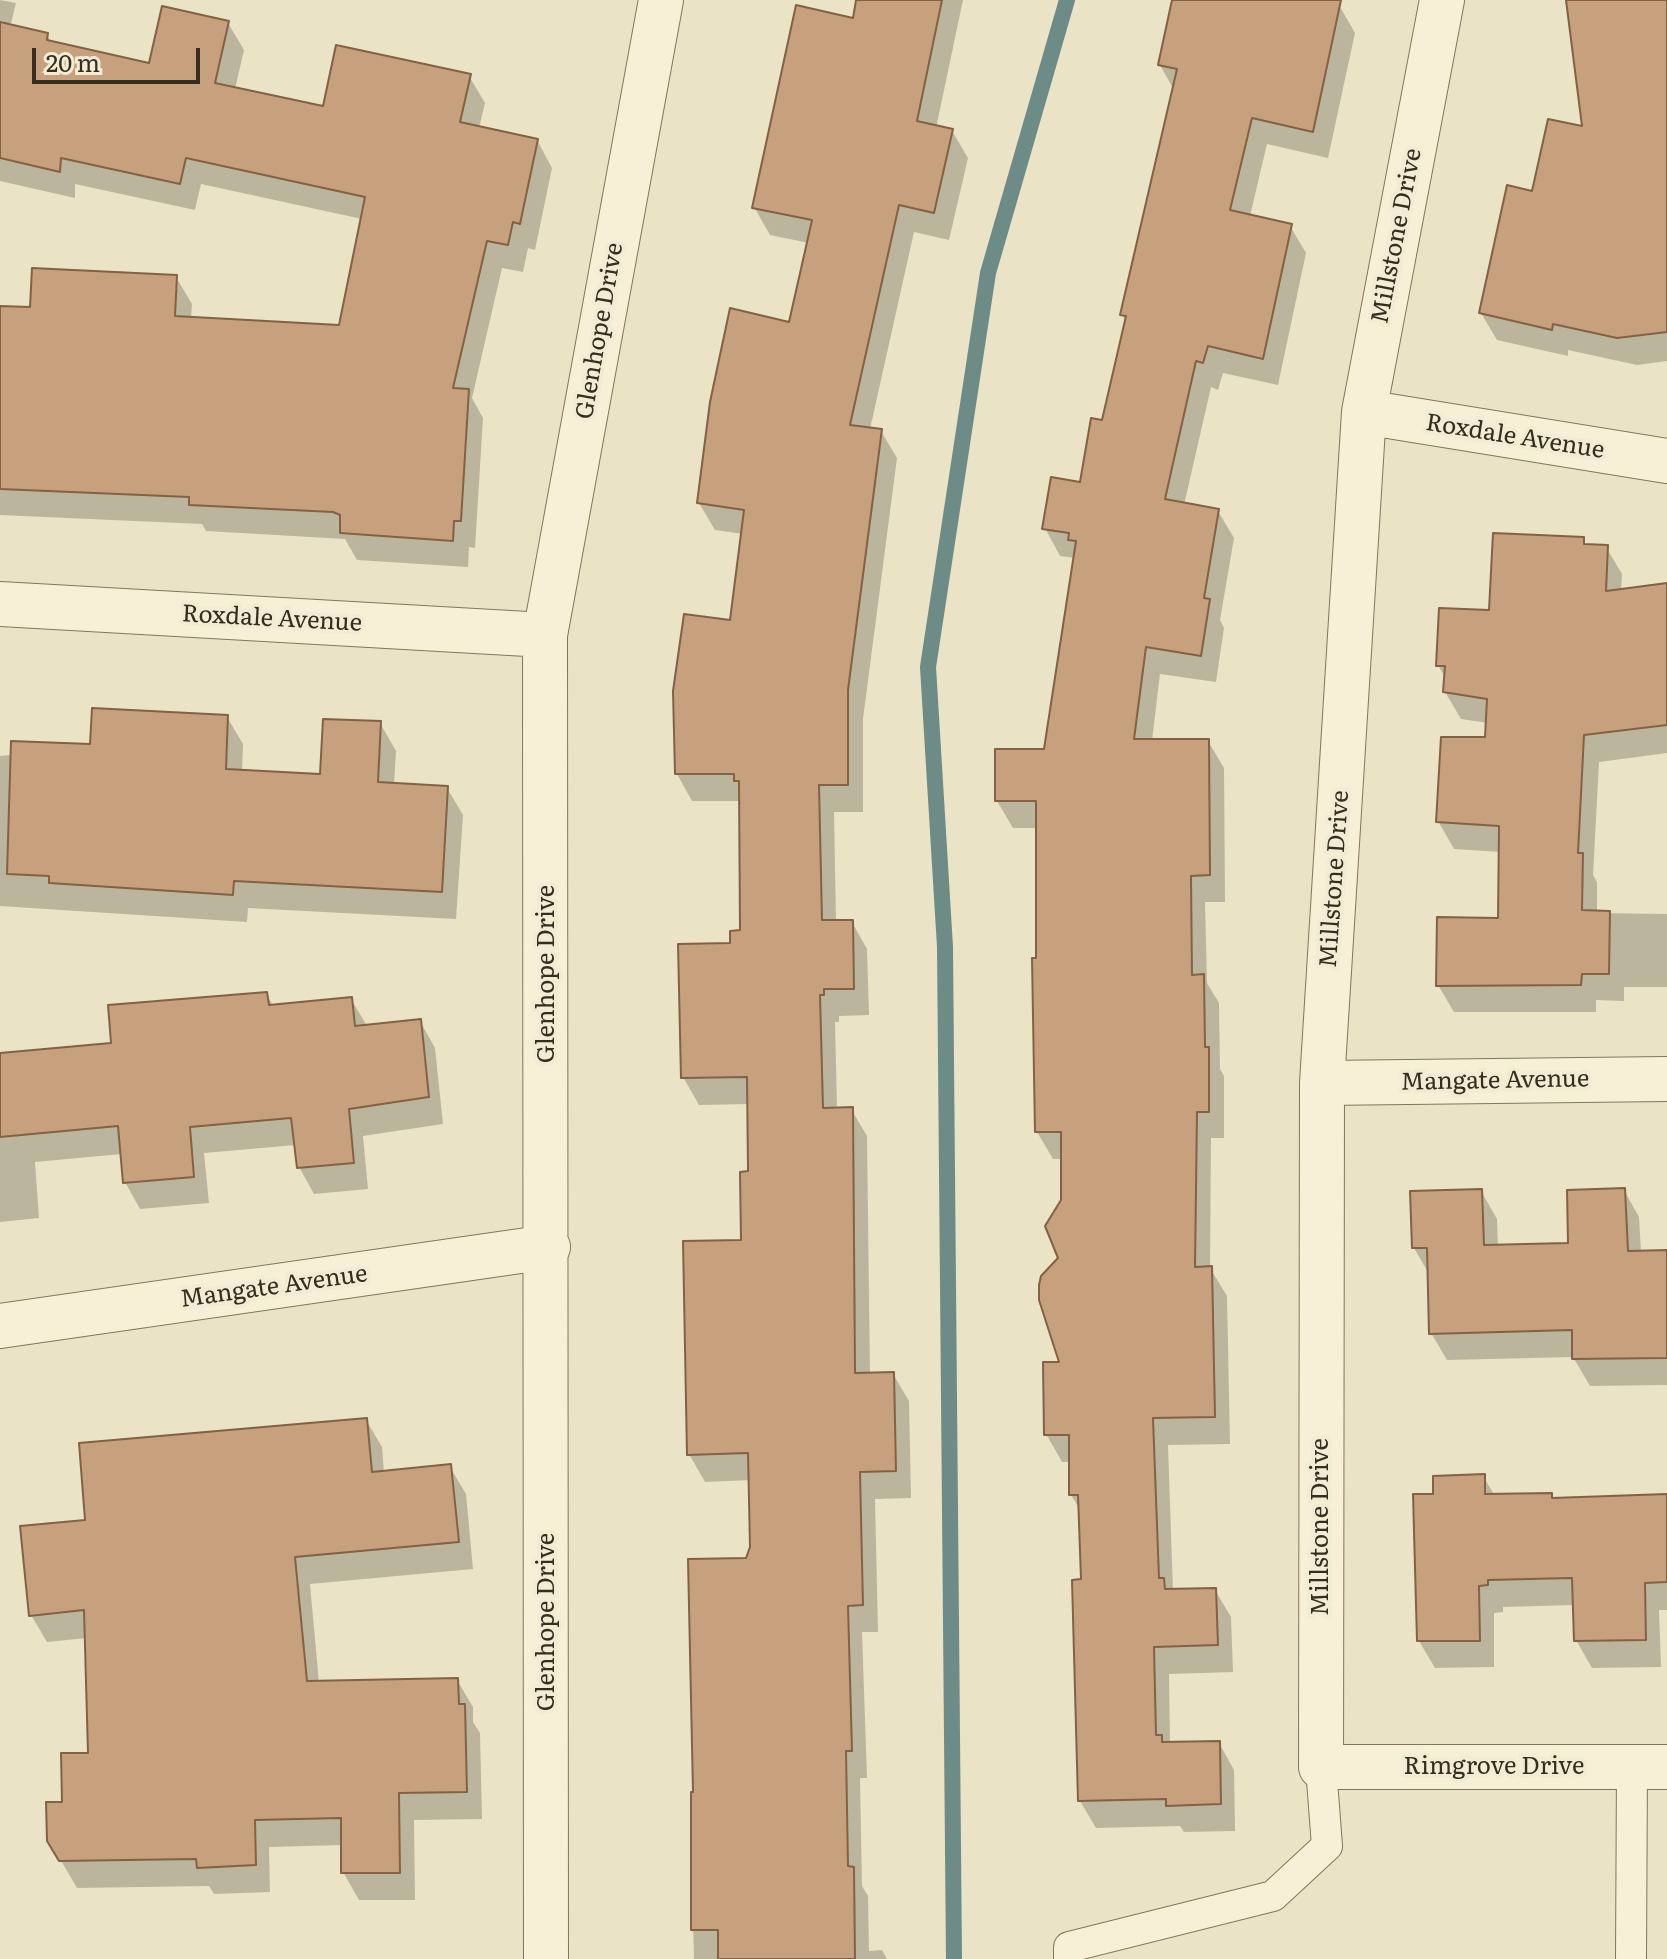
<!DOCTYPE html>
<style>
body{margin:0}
#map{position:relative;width:1667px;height:1959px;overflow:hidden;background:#ebe3c5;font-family:Literata,serif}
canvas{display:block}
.scale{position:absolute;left:32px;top:48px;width:168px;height:36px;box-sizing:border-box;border:4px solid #362c1f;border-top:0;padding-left:10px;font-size:24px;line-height:28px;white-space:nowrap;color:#362c1f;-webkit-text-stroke:6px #f3ecd4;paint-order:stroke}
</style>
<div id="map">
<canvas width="1667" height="1959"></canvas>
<div class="scale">20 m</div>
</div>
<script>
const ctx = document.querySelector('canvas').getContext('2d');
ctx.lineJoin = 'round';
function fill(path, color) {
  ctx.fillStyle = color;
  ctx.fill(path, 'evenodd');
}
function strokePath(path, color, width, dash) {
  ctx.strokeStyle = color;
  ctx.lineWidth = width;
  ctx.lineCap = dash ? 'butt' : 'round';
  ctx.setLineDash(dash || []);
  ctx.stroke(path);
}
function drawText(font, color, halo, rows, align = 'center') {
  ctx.font = font + ' Literata,serif';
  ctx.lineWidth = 8;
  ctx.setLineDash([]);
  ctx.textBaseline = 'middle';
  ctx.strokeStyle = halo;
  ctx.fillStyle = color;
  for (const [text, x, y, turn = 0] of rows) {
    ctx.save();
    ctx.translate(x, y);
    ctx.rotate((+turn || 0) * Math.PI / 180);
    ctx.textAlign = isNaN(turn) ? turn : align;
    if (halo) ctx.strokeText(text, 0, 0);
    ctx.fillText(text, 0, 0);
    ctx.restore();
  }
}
const shadow = new Path2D(`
 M0 0 16 3 10 27 47 35 51 43 151 65 228 23 244 50 235 89 324 109 469 76 485 103 479 128 537 140 552 168 535 250 528 248 523 272 502 268 472 398 483 418 475 548 469 547 468 567 357 560 345 539 206 531 202 524 0 515V308L32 309 176 277 192 304 191 319 340 327 362 219 201 184 195 210 75 184V198L0 181Z
 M859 0H963L936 128 952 131 968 158 949 240 914 232 870 429 881 431 897 458 863 719V812H834L836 922H852L867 949 869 1015 839 1016V1022H835L837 1109H851L867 1136 870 1375 893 1374 909 1401 911 1498 875 1499 878 1632H862L867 1778H860L862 1886 868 1896 869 1951 882 1950 887 1959H694L692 1871 752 1547 751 1480 705 1482 689 1454 743 1242 750 1173V1104L699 1105 683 1077 732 945 742 932 741 801H692L677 774 732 623 743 534 715 530 699 503 791 324 809 243 770 235 754 207 854 20Z
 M1174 0H1317L1339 5 1355 33 1328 158 1267 144 1250 216 1290 226 1306 253 1278 385 1223 373 1218 390 1211 387 1184 505 1218 511 1234 538 1220 620 1224 628 1216 682 1160 674 1152 741H1208L1224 768 1225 902H1205L1207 983 1219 1003 1220 1069 1224 1076V1138H1211L1210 1268 1227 1296 1230 1444 1168 1445 1173 1591 1215 1590 1231 1617 1233 1672 1169 1674 1170 1744 1219 1743 1234 1770 1235 1831 1184 1832 1180 1826 1096 1828 1080 1801 1081 1511 1071 1495V1462H1062L1046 1434 1062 1364 1063 1159H1053L1037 1132 1038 828H1013L997 801 1045 751 1076 558 1060 556 1045 528 1082 484 1104 423 1127 323 1122 315 1174 90 1160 65Z
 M1568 0H1667V361L1637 365 1568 350V356L1497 340 1481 313 1534 193 1584 128Z
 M1583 539 1587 546 1606 547 1622 574 1621 591 1667 585V753L1599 762 1593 875 1597 882V913L1667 914V987H1624V1001L1596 1000V1012H1454L1438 985 1500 920 1501 852 1454 849 1438 821 1486 739 1488 723 1461 719 1445 692 1446 679 1438 665 1491 612Z
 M227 717 243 744 242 772 322 776 380 723 396 751 394 785 447 788 463 815 456 919 248 908 247 922 0 906V756L92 747Z
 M266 994 274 1007 351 999 367 1026 420 1021 435 1048 443 1124 363 1136 368 1189 314 1194 299 1167 296 1145 204 1153 209 1203 140 1209 125 1182 122 1154 35 1162 39 1218 0 1222V1055L113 1044Z
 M1624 1190 1639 1217 1641 1252 1667 1251V1385L1590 1386 1573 1357 1447 1360 1431 1333 1429 1274 1414 1248 1481 1191 1497 1219 1498 1247 1570 1245Z
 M366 1420 382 1447 384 1473 450 1467 466 1494 473 1569 310 1584 319 1683 457 1680 473 1707V1722L480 1733 482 1819 414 1820 415 1900H359L343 1872V1845L269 1847 270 1892 214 1894 209 1886 77 1888 49 1840 90 1755 87 1638 47 1642 31 1615 87 1521Z
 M1483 1476 1495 1496 1550 1495 1554 1500 1667 1496V1610H1659L1661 1667 1592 1668 1576 1640 1575 1605 1503 1607V1612L1494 1613V1667L1435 1668 1419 1641 1435 1496Z`);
const stream = new Path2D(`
 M954 1959 945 947 928 667 988 273 1067 0`);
const building = new Path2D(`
 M856 0H942L917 121 953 129 934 213 899 205 850 425 882 429 848 690V785H819L822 920H853L854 989H824V995H820L823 1108 853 1107 855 1373 894 1372 896 1471 860 1472 863 1605 848 1606 852 1751H846L848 1866 854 1867 855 1959H718V1930H691V1792H693L688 1559 746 1558 750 1547 748 1453 687 1455 683 1241 741 1240 740 1172 748 1171 747 1077 681 1078 678 944 730 943V931L740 930 739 781H734V774H675L673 691 684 614 730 620 744 510 697 503 710 402 730 308 789 322 812 220 752 208 796 5 853 18Z
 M1172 0H1341L1313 132 1252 118 1230 210 1292 224 1263 359 1208 346 1203 363 1196 361 1165 499 1219 509 1204 598 1210 599 1201 656 1146 647 1134 739H1209L1210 875 1191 876 1192 975 1204 974 1205 1047H1209V1112H1197L1195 1267 1212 1266 1215 1417 1153 1418 1159 1578H1164L1165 1589 1216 1588 1218 1645 1154 1647 1156 1735H1162V1742L1220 1741 1221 1804 1166 1806V1799L1078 1801 1072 1580 1081 1579 1078 1495H1069V1435H1044L1043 1362H1059L1039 1300V1285L1041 1276 1058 1258 1045 1226 1061 1200V1132H1035L1032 958H1036V801H995V749H1044L1076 541 1068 540 1069 533 1042 529 1051 477 1080 482 1091 418 1102 420 1126 316 1120 315 1177 69 1158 65Z
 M1566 0H1667V332L1617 338 1553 324 1552 330 1479 313 1507 185 1532 191 1548 119 1582 126Z
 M162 6 229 21 215 83 323 106 336 45 471 74 460 122 538 139 520 224 513 222 508 245 487 241 453 388 469 389 461 521H454L453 541 340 533V515L333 512 189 505V497L0 489V306L30 307 32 268 177 275 175 316 339 325 365 197 186 158 180 184 61 158 60 172 0 158V22L48 33 47 40 149 63Z
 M1493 533 1584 537V544L1608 545 1606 591 1667 583V725L1584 735 1578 853H1583L1582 910 1610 911 1609 974H1582L1581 985 1436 986 1437 917 1498 918 1499 826 1436 822 1441 737H1485L1487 699 1443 692 1445 666H1436L1439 608 1489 610Z
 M92 708 228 715 226 769 320 774 323 719 381 721 378 782 448 786 442 892 234 881 233 895 49 883V876L7 874 11 741 90 744Z
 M267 992 269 1005 352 997 355 1026 421 1019 429 1097 349 1109 354 1163 297 1168 291 1118 190 1127 194 1177 123 1183 118 1126 0 1137V1053L111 1043 108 1005Z
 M1625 1188 1628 1251 1667 1250V1358L1572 1359V1330L1429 1334 1427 1248H1412L1410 1191 1482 1189 1484 1245 1568 1243 1567 1190Z
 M367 1418 372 1472 451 1464 459 1542 295 1557 307 1681 458 1678 459 1704H465L467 1792 399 1793 400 1873H341V1818L255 1820 256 1865 197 1868 196 1859 59 1861 47 1841 46 1802H62L61 1753H88L84 1610 29 1616 20 1526 85 1520 79 1443Z
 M1485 1474V1494L1552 1493V1498L1667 1494V1582L1645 1583 1646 1640 1574 1641 1572 1578 1488 1580V1585L1479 1586 1480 1641H1417L1413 1494H1433V1476Z`);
const service = new Path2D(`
 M1069 1959V1947L1273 1896 1327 1846 1321 1767
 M1631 1959 1632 1767`);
const minor = new Path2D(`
 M1442 0 1364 412 1322 1083 1321 1767H1667
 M1364 412 1667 461
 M0 604 545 635
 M1322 1083 1667 1079
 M0 1326 548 1247
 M546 1959 545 635 661 0`);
const streetNames = [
 ["Millstone Drive",1397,236,-79],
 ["Glenhope Drive",600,331,-80],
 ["Roxdale Avenue",1515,437,9],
 ["Roxdale Avenue",272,619,3],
 ["Millstone Drive",1335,879,-86],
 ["Glenhope Drive",547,974,-90],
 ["Mangate Avenue",1495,1081,-1],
 ["Mangate Avenue",274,1287,-8],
 ["Millstone Drive",1321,1527,-90],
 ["Glenhope Drive",547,1622,-90],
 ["Rimgrove Drive",1494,1767]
];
fill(shadow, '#0003');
strokePath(stream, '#6d8c87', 16);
fill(building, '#c7a17d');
strokePath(building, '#836143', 2);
strokePath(service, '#85755c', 32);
strokePath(minor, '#85755c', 46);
strokePath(service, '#f7f0d7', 30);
strokePath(minor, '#f7f0d7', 44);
drawText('24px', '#362c1f', '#f3ecd4', streetNames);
</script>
